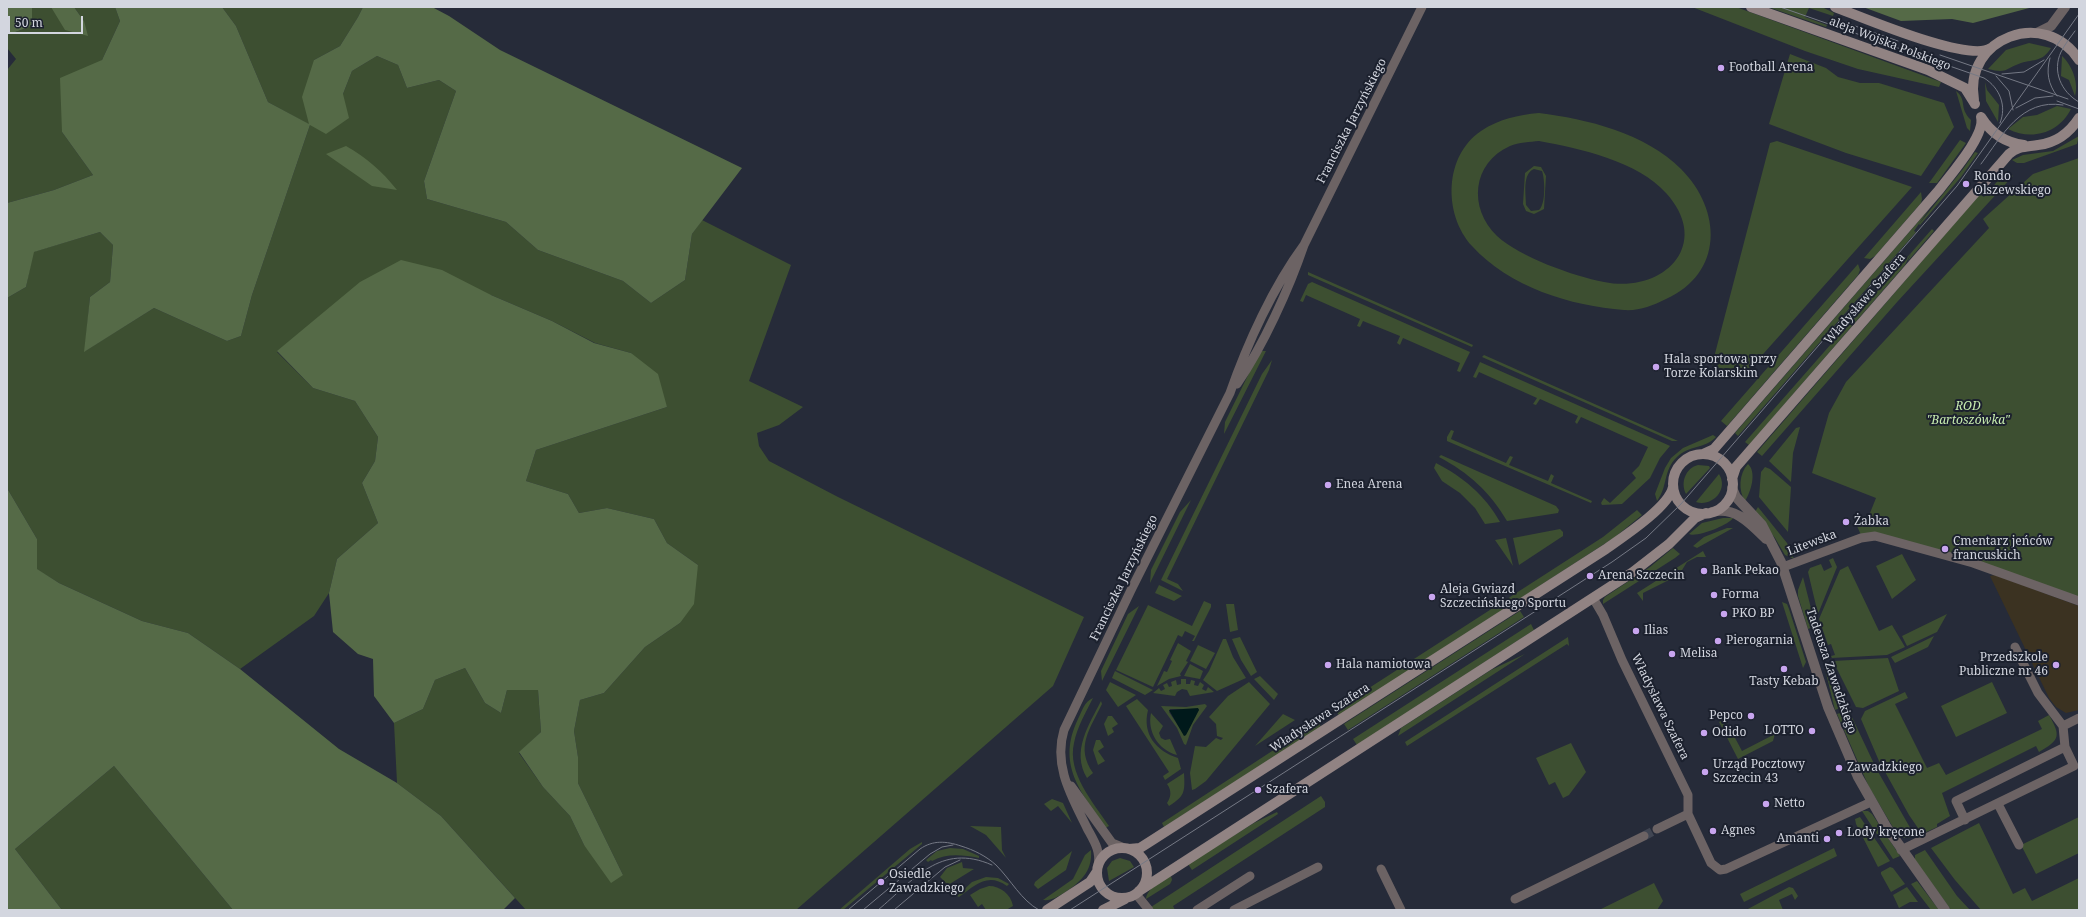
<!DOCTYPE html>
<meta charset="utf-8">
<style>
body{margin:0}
#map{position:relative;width:2086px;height:917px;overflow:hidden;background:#262b39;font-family:"Noto Serif",serif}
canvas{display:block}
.frame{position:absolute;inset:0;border:8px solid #d3d6df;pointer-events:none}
.scale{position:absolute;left:8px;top:16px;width:75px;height:18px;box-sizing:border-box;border:2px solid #d3d6df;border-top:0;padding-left:5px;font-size:12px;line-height:14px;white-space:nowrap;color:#d3d6df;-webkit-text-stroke:3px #1c212e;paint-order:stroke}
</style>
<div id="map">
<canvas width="2086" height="917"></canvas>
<div class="frame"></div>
<div class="scale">50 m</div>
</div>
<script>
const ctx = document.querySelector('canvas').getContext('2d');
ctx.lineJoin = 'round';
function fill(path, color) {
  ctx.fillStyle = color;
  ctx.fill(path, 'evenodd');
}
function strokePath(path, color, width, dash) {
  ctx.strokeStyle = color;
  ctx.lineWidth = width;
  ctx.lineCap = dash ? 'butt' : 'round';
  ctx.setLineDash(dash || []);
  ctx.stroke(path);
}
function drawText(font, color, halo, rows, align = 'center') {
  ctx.font = font + ' "Noto Serif",serif';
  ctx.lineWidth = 4;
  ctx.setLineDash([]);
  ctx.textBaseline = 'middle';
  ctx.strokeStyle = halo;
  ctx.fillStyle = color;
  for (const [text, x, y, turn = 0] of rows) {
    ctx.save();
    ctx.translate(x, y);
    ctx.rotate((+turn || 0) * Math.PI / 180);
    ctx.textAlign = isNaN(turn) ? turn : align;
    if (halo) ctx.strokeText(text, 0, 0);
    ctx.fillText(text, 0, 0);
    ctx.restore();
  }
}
const education = new Path2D(`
 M1995 575 2079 606V710L2066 713 2056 707 2049 698 1990 576Z`);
const green = new Path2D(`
 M32 7H51L84 21 74 7H115L120 21 102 60 62 132 93 175 54 190 7 203V70L16 59 7 48V35L32 26Z
 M222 7H363L358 17 340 46 314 60 343 94 352 71 377 56 398 65 407 88 439 80 456 91 424 181 427 199 506 222 538 250 623 281 651 303 685 280 692 234 702 220 791 265 749 381 803 407 779 425 757 433 759 446 769 461 838 497 1084 617 1053 686 796 910H526L441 816 397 783 394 723 423 709 435 680 465 668 485 703 501 713 507 690H538L541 732 519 753 543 787 570 816 584 845 623 875 578 783V757L574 731 580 700 604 693 645 647 680 623 698 565 667 543 654 519 607 508 579 513 568 494 526 481 536 450 667 407 631 353 595 343 552 321 491 295 312 323 277 352 313 388 355 401 378 437 375 461 362 483 378 523 337 559 329 593 314 616 240 669 188 633 142 621 59 583 36 569 37 539 7 488V298L26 287 33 252 100 232 113 245 110 282 90 297 85 351 154 308 227 341 241 336 252 295 310 125 268 102 236 26Z
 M1692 7H1736L1941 82 1939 87 1858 69 1805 51Z
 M1768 7H1822L1834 13 1833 16 1809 8 1805 17 1827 25 1826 27Z
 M2029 43 2051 48C2042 62 2035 59 2021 63 2006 68 2008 74 1988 69L2006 50Z
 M1790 54 1826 68 1838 77 1860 83H1879L1944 103 1954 127 1921 176 1846 153 1769 124Z
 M2062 56C2072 65 2079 83 2075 96L2069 80 2061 76Z
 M1985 82 1987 90 1999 105 1998 122 1986 101Z
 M1956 91C1968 101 1958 107 1971 120L1970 131 1967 128Z
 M2057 106 2071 109C2059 133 2032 141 2008 129L2023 117 2037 115Z
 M1539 113C1587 119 1645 133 1681 169 1722 210 1724 273 1666 299 1652 306 1639 311 1624 310 1571 306 1509 287 1472 246 1443 214 1444 156 1481 131 1499 119 1518 115 1539 113ZM1539 141C1579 148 1639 162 1666 193 1713 245 1663 294 1604 282 1573 276 1520 257 1497 236 1468 208 1472 163 1510 146 1519 142 1530 142 1539 141Z
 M2079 136 2077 144 2024 163H2017L2012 160 2023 155 2053 151Z
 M1960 140 1966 143 1937 183H1929Z
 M1777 141 1912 187 1748 371 1740 377 1712 365 1770 143Z
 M1975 152 1978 153 1961 177 1920 225 1919 224 1963 169Z
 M2079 158V599L1973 560 1861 535 1857 526 1868 518 1876 498 1812 473 1829 413 1846 382 1989 228 1983 219 2033 174Z
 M1534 166 1541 167 1546 176 1544 209 1534 214 1526 211 1523 204 1525 173ZM1534 169 1542 171C1545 179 1546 204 1539 210L1531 211 1526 205C1526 194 1522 174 1534 169Z
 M2006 171 2013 176 1898 301 1762 456 1757 452 1980 194 1984 197Z
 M1921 192 1922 199 1921 203 1875 256 1870 259 1864 258Z
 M1930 208 1914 231 1916 232 1738 436 1735 433Z
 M1932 229 1934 231 1908 261 1911 253 1905 265 1749 445 1745 442Z
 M1858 264 1860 270 1858 275 1727 426 1721 421Z
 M1308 272 1473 345 1472 347 1308 275Z
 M1312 282 1470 352 1460 372 1457 371 1460 363 1403 338 1400 345 1397 343 1400 336 1363 321 1360 327 1357 326 1360 319 1306 295 1303 302 1300 301 1308 284Z
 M1262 351H1266L1224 434 1225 422 1258 355Z
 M1484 355 1678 441H1672L1482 357Z
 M1272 360 1269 370 1167 579 1178 584 1183 591 1161 580 1262 374Z
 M1480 362 1668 445 1670 446 1660 458 1650 478 1622 504 1602 505 1601 503 1604 498 1610 503 1636 478 1632 473 1639 466 1648 447 1581 417 1577 424 1575 422 1578 416 1540 399 1536 405 1533 404 1537 398 1479 372 1476 378 1473 377Z
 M1800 427 1793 453 1791 482 1769 461 1796 428Z
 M1451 430 1454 431 1451 439 1506 463 1510 456 1513 457 1509 465 1548 481 1551 474 1554 476 1551 483 1592 501 1591 503 1447 441V437Z
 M1713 435 1716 437C1705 449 1689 445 1677 457 1663 470 1668 487 1657 501L1655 494 1665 468 1671 458 1683 448Z
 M1441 455 1556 506 1559 510 1558 513 1507 521C1490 492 1469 473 1439 457Z
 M1436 463C1463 477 1485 495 1500 522L1485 524 1475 508 1460 493 1442 481 1434 468Z
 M1748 464C1757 472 1751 492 1745 501 1738 491 1739 473 1748 464Z
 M1698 465 1709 466 1710 468 1686 494C1680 482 1686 468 1698 465Z
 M1765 467 1770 469 1791 487 1788 532 1759 497 1761 472Z
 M1719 474C1729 490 1712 507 1696 502Z
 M1191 500 1150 583 1151 570 1180 512Z
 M1758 507 1787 543 1794 559 1785 555 1775 538 1755 512Z
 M1637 510 1642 515 1615 537 1339 716 1337 712 1338 708 1603 537Z
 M1723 518H1733C1729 525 1696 538 1689 534L1702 523Z
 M1727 528H1733L1697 548 1693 546 1704 537Z
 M1560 529 1563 532V536L1519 565 1513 538Z
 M1506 538 1513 566 1495 540Z
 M1673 548 1680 554 1675 558 1603 604V600L1605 597 1650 567Z
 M1703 551 1706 557H1697L1687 562 1679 575 1643 593V601L1637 593Z
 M1902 554 1916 580 1892 599 1876 566Z
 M1833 558 1837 567 1818 614 1808 572 1810 568 1821 564 1824 571 1832 567 1829 560Z
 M1848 566 1879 631 1892 625 1905 647 1887 655 1832 658 1831 656 1835 655 1831 644 1828 645 1819 619 1840 570Z
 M1803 577 1815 624 1813 627 1808 629 1798 596V590Z
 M1159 585 1182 596 1174 601 1155 593Z
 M1204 601 1211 604V607L1194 641H1192L1195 636 1185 631 1182 637 1178 635 1153 687 1116 670 1148 605 1192 626Z
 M1782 602 1787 604 1789 609 1806 662 1803 668Z
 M1226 604H1234L1238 630 1230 632Z
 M1139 606 1102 681 1101 671 1128 614Z
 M1520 611 1524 617 1348 730 1344 724Z
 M1947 614 1937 632 1907 646 1902 636Z
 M1531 624 1534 630 1357 745 1353 739Z
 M1934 636 1928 647 1895 663 1891 657Z
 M1240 637 1257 672 1251 676 1241 660 1232 639Z
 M1568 637 1569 646 1567 644 1407 746 1405 742Z
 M1223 639H1226L1233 657 1246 678 1217 691 1203 680 1209 671Z
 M1178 643 1191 651 1186 661 1188 662 1180 674 1181 676 1169 679 1157 686 1164 671 1167 672 1172 661 1170 660Z
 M1198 645 1215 653 1206 669 1190 661Z
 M1525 654 1398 736 1401 728 1491 670Z
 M1888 658 1899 691 1863 708 1856 707 1833 661Z
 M1190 664 1203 671 1200 679 1184 676Z
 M1824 665H1827L1845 706 1835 710Z
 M1115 671 1153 690 1145 695 1112 678Z
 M1260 676 1278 694 1274 700 1254 679Z
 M1181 679H1186V684H1190L1191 680 1195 681 1194 685 1198 686 1200 682 1204 685 1202 689 1206 691 1208 687 1214 692 1190 696 1187 690 1182 689 1177 692 1175 696 1153 693 1159 688 1161 691 1165 689 1163 685 1167 683 1169 687 1172 686 1171 682 1176 680 1177 685 1181 684Z
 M1110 682 1136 695 1118 707 1106 690Z
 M1249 682 1270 704 1206 781 1195 789 1192 790 1190 773 1195 746 1206 747 1216 738 1221 740 1223 738 1217 736 1216 724 1209 717 1228 696Z
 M1992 682 2007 713 1956 737 1941 706Z
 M1905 692 1908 698 1895 704 1927 768 1939 763 1946 775 2042 729 2038 721 2049 715C2061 736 2060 740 2039 752L2036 746 1942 793 1950 816 1937 824V827L1922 834 1909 815 1879 761 1861 719 1865 711Z
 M1093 698C1086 712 1077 727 1074 743 1067 773 1093 802 1109 826L1105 828C1081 791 1056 765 1078 719 1082 711 1084 702 1093 698Z
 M1137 699 1148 710C1142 734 1156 751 1178 758L1181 769 1165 780 1163 776 1169 772 1126 706Z
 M1101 701 1102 704C1090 729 1075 747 1093 773L1087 778C1071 751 1089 725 1101 701Z
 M1205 704 1207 706 1193 725 1186 745 1184 744 1177 728 1161 706 1186 707ZM1170 709H1199L1185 736 1169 712Z
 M1846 711H1849L1877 770 1916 838H1904L1897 834 1869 787 1837 714Z
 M1151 713 1163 726 1159 733 1161 738 1165 740 1170 739 1177 755C1158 750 1147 731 1151 713Z
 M1283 714 1295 720 1255 746Z
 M1108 716H1112L1118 724 1112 728 1114 732 1108 736 1104 724Z
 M1725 719 1742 751 1775 734 1773 741 1738 759 1719 722Z
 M1318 721 1321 727 1164 827 1162 823Z
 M1096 740H1100L1104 747 1098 751 1105 761 1098 765 1093 750Z
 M1571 743 1586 772 1569 795 1563 798 1555 782 1549 785 1536 758Z
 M114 766 233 910H62L15 849Z
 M1184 773C1185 792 1185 796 1169 806L1167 803C1171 797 1172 791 1167 784Z
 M1321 796 1325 802V807L1173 906 1175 910H1153L1151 907Z
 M1052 799 1063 803 1072 823 1058 806 1051 811 1044 804Z
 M1862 811H1868L1872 814 1900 856 1893 859Z
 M1277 812 1278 814 1192 870 1188 864 1254 823Z
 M1860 817 1890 861 1878 867 1856 824 1855 819Z
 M2079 817V853L2036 874 2021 845Z
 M1979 823 2013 894 2025 888 2032 901 2079 878V910H1981L1955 880 1931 848Z
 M970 826 1001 827 1002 850 1006 858 986 835Z
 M922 842V844L843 910H839L910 849Z
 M950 848 963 849 979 856V858C962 855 947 853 932 861L931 860 928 862 926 860 937 851Z
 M1834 848 1837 856 1744 902 1740 894Z
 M1091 850C1093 872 1079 883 1064 893 1057 897 1051 901 1043 900L1073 879 1085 855Z
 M1925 850 1957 896 1970 910H1951L1915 860V855Z
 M1072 851 1066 870 1038 889 1034 885 1035 882Z
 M1120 858 1130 861 1134 867 1109 881 1107 868 1112 861Z
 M962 862 963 868 974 869 948 885 940 877 947 868Z
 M1890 867 1893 868 1905 884 1891 892 1881 874V872Z
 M1171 876 1172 880 1170 884 1146 899C1147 888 1162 881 1171 876Z
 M986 877 998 878 1009 884 1007 886C988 872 975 885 959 897L957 896 972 882Z
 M1917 881 1939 910H1931L1911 884Z
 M1654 883 1663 901 1657 910H1599Z
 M989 886C1000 886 1011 894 1013 906L1006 910H986L982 904 978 907 970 895 980 889Z
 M1789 887 1793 888 1798 896 1795 900 1792 894 1779 900 1783 910H1746Z
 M1907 887 1918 902H1910L1899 908 1893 895Z`);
const forest = new Path2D(`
 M7 7H32V26L7 35Z
 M51 7H74L84 21 88 36 65 30Z
 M115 7H222L236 26 268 102 309 124 302 97 314 60 340 46 358 17 363 7H432L449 16 500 50 742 168 692 234 685 280 651 303 623 281 538 250 506 222 427 199 424 181 456 91 439 80 407 88 398 65 377 56 352 71 343 94 349 118 326 134 310 125 252 295 241 336 227 341 154 308 84 352 90 297 110 282 113 245 100 232 34 252 26 287 7 298V203L54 190 93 175 62 132 60 78 102 60 120 21Z
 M1863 7H2033L1973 23 1952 19 1901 21Z
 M346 146C367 158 382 171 397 190L372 186 326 154Z
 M401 260 442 270 491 295 552 321 594 343 631 353 658 374 667 407 536 450 526 481 568 494 579 513 607 508 654 519 667 543 698 565 694 604 680 623 645 647 604 693 580 700 574 731 578 757V783L623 875 611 883 584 845 570 816 543 787 519 752 541 732 538 690H507L501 713 485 703 465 668 435 680 423 709 394 723 374 696 373 659 358 654 333 632 329 593 337 559 378 523 362 483 375 461 378 437 355 401 313 388 277 351 360 282Z
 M7 488 37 539V569L59 583 142 621 188 633 240 669 339 749 397 783 441 816 515 898 503 910H233L114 766 15 849 62 910H7Z`);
const water = new Path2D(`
 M1198 708 1199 710 1186 735 1184 736 1169 710Z`);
const minorTunnel = new Path2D(`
 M1644 836 1657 829`);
const minor = new Path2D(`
 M1237 384C1263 346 1289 289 1304 245L1422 7
 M1783 567 1861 538 1875 536 1973 563 2079 601
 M1593 598 1603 615 1622 660 1688 795V814L1711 863 1720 870 1726 869 1871 802
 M2063 726 2079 718
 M1071 786 1112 843 1124 848
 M1998 804 2019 845
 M1965 820 1956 801 2065 747
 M1657 829 1688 814
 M1901 850 2074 766 2065 747 2063 726 2038 693 2015 647
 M1098 865C1101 851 1094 841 1087 828 1072 797 1053 766 1064 730L1132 588 1230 393C1247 344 1273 287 1304 245
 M1381 869 1401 910
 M1136 894 1149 910
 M1515 899 1644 836
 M1197 910 1250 876
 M1234 910 1318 867`);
const tertiary = new Path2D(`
 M2037 33 2051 26 2065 7
 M1732 488 1736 497 1762 525 1781 562 1828 707 1858 777 1887 828 1945 910
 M1712 512C1735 506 1751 524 1766 539`);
const secondary = new Path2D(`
 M1751 7 1928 70 1965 88 1975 104
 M1835 7C1862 17 1969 63 1991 48
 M1974 100C1963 38 2045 7 2079 60
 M1981 117C1991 133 2006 143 2024 145
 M1703 454 1714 449 1939 190C1950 175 1986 135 1981 117
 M1673 484a30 30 0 1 1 60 0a30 30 0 1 1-60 0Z
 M1732 479 1736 467 2009 154C2018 146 2027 147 2038 145 2056 143 2070 132 2079 118
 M1097 873a25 25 0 1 1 50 0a25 25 0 1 1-50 0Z
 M1129 849 1140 848 1151 841 1606 549C1623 537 1669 507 1673 487
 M1139 891 1633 572 1669 544 1695 518 1706 513
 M1047 910 1090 882 1096 873
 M1103 910 1125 899`);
const tram = new Path2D(`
 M1780 7 1984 78C2000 88 2007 106 2000 123
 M1838 20 1898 41
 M2075 31C2070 38 2065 44 2061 52 2052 71 2061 92 2079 102
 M1940 55 2068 99
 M2050 58C2046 72 2048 84 2057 96
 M2002 74 2024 72 2044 60
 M1996 76 2009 91 2013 110
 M2057 101 2079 109
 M2016 108 2035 98 2053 96
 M1981 164C2002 136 2021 98 2063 105
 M848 910 920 849C933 840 946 841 961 846 974 850 986 856 996 865 1011 880 1021 900 1039 910
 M863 910 930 854 942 847 953 845
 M878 910C914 880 940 842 992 865
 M894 910 945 867 960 860
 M1070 910 1612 562 1646 538 1681 504 1957 186 2079 14`);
const markers = [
 [1721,68,4,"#c8a5ef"],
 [1966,184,4,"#c8a5ef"],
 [1656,367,4,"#c8a5ef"],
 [1328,485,4,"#c8a5ef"],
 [1846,522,4,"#c8a5ef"],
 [1945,549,4,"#c8a5ef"],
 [1704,571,4,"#c8a5ef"],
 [1590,576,4,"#c8a5ef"],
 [1714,595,4,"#c8a5ef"],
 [1432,597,4,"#c8a5ef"],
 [1724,614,4,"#c8a5ef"],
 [1636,631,4,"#c8a5ef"],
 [1718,641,4,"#c8a5ef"],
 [1672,654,4,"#c8a5ef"],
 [1328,665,4,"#c8a5ef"],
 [2056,665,4,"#c8a5ef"],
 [1784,669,4,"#c8a5ef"],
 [1751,716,4,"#c8a5ef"],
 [1812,731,4,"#c8a5ef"],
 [1704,733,4,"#c8a5ef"],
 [1839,768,4,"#c8a5ef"],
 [1705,772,4,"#c8a5ef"],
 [1258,790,4,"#c8a5ef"],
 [1766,804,4,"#c8a5ef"],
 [1713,831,4,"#c8a5ef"],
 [1839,833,4,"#c8a5ef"],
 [1827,839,4,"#c8a5ef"],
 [881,882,4,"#c8a5ef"]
];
const streetNames = [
 ["aleja Wojska Polskiego",1890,44,21],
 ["Franciszka Jarzyńskiego",1352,121,-63],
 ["Władysława Szafera",1865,299,-49],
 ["Litewska",1812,543,-21],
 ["Franciszka Jarzyńskiego",1124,578,-64],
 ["Tadeusza Zawadzkiego",1831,671,71],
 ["Władysława Szafera",1660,707,64],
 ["Władysława Szafera",1320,718,-33]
];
const poiNames = [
 ["Football Arena",1729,68],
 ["Rondo",1974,177],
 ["Olszewskiego",1974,191],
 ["Hala sportowa przy",1664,360],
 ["Torze Kolarskim",1664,374],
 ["Enea Arena",1336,485],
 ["Żabka",1854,522],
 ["Cmentarz jeńców",1953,542],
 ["francuskich",1953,556],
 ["Bank Pekao",1712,571],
 ["Arena Szczecin",1598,576],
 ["Aleja Gwiazd",1440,590],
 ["Szczecińskiego Sportu",1440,604],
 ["Forma",1722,595],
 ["PKO BP",1732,614],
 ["Ilias",1644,631],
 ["Pierogarnia",1726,641],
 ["Melisa",1680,654],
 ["Przedszkole",2048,658,"right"],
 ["Publiczne nr 46",2048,672,"right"],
 ["Hala namiotowa",1336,665],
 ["Tasty Kebab",1784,682,"center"],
 ["Pepco",1743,716,"right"],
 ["LOTTO",1804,731,"right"],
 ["Odido",1712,733],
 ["Urząd Pocztowy",1713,765],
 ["Szczecin 43",1713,779],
 ["Zawadzkiego",1847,768],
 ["Szafera",1266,790],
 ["Netto",1774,804],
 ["Agnes",1721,831],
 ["Lody kręcone",1847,833],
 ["Amanti",1819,839,"right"],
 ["Osiedle",889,875],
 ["Zawadzkiego",889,889]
];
const parkNames = [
 ["ROD",1968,407],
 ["\"Bartoszówka\"",1968,421]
];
fill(education, '#3b3221');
fill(green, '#3d4f31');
fill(forest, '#556a47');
fill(water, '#00191b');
strokePath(minorTunnel, '#404552', 9, [9, 4.5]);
strokePath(minor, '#6c6364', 9);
strokePath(tertiary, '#6c6364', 10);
strokePath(secondary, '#918383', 10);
strokePath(tram, '#757985', 1);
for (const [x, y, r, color] of markers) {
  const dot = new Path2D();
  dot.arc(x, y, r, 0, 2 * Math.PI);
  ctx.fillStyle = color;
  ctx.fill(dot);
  strokePath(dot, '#1c212e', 1.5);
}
drawText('12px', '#d3d6df', '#1c212e', streetNames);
drawText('12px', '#d3d6df', '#1c212e', poiNames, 'left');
drawText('italic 12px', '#c8edb0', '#1c212e', parkNames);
</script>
